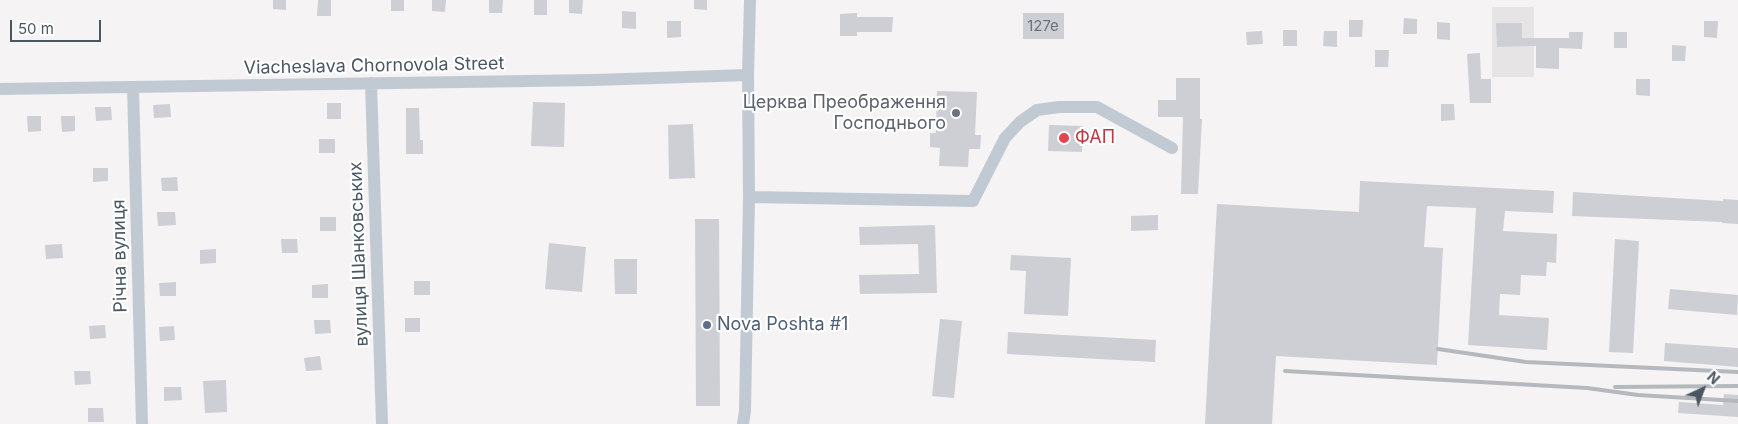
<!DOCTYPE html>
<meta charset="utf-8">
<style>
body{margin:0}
#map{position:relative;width:1738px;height:424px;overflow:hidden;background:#f5f3f3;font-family:Inter,sans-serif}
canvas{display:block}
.north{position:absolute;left:1678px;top:364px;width:50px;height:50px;-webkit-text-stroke:4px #fff;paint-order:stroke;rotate:43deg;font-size:14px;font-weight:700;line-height:20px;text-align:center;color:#4a5661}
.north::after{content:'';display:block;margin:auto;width:18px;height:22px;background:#4a5661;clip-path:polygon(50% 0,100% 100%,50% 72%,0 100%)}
.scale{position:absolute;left:10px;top:20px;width:91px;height:22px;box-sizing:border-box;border:2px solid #4a5661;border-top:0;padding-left:6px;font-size:15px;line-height:18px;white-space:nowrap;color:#4a5661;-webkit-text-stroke:4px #fff;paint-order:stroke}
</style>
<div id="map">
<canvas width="1738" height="424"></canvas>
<div class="north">N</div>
<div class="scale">50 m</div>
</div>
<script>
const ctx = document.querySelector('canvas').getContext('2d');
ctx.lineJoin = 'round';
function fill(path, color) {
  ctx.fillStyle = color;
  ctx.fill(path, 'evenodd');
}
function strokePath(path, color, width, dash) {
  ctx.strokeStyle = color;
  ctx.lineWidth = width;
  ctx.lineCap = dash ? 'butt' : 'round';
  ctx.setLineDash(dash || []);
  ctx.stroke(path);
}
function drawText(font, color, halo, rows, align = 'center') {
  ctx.font = font + ' Inter,sans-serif';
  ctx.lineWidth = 4.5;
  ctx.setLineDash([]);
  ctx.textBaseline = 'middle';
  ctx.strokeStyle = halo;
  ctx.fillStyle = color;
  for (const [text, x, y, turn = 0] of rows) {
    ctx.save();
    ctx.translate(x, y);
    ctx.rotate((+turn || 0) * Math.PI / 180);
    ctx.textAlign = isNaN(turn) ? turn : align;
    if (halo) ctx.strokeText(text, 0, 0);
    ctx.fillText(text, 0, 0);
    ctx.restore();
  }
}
const education = new Path2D(`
 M1492 7H1534V77H1492Z`);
const building = new Path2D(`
 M273 0H286V10L273 9Z
 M318 0H331V16H317Z
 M391 0H404V11H391Z
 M432 0H446L445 12 432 11Z
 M489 0H503L502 13H489Z
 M534 0H547V15H534Z
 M569 0H583L582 14 569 13Z
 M694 0H707V10L694 9Z
 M622 11 636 12V29L622 28Z
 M857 13V17H893L892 32H857V36H840V14Z
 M1023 13H1064V39H1023Z
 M1404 18 1417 19V34H1403Z
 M1349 20H1363L1362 37H1349Z
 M667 21H681V37L667 38Z
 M1704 21H1718L1717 38 1704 37Z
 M1437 22 1450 23V40L1437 39Z
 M1496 23H1522V38H1569V32H1583L1582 49 1559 48V69L1536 68V46L1497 47Z
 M1283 30H1297V46H1283Z
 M1262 31 1263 44 1247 45 1246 32Z
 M1324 31H1337V47L1323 46Z
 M1614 32H1627V48H1614Z
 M1672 45 1686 46 1685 61H1672Z
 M1375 50H1389L1388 67H1375Z
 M1480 53 1481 79H1491V103H1470L1467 54Z
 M1176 78H1200V119H1202L1198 194H1181L1183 117H1158V100H1176Z
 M1636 79H1650V96L1636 95Z
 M937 91 977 92 975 135H981L980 149H969L968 167 939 166 940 148 930 147V133H936Z
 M533 102 565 103 564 147 531 146Z
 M327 103H341V119H327Z
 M170 104 171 117 154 118 153 105Z
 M1441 104H1454L1455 120 1441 121Z
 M95 107H111L112 120 96 121Z
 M406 108H419L420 140H423V154H406Z
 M27 116H41V131L28 132Z
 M61 116H75V131L62 132Z
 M693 124 695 178 669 179 668 125Z
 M1049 125 1083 126 1082 152 1048 151Z
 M319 139H335V153H319Z
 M93 168H108V181L93 182Z
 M177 177 178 191H162L161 178Z
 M1360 181 1554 191 1553 213 1505 211 1503 231 1557 234 1556 263 1547 262 1546 276 1521 275 1520 295 1500 294 1499 315 1549 318 1547 350 1468 345 1476 208 1427 206 1424 247 1443 248 1437 365 1276 356 1272 424H1205L1217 204 1359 212Z
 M1573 192 1723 201V199L1738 200V224L1722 223V222L1572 216Z
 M157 212H175L176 225 158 226Z
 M1158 215V230L1131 231V216Z
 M320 217H336V231H320Z
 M695 219H719L720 406H696Z
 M935 225 937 293 860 294 859 275 919 274 918 244 860 245 859 227Z
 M281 239H297L298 253H282Z
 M1615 239 1639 241 1633 353 1609 352Z
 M549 243 586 247 582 292 545 289Z
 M62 244 63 258 46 259 45 245Z
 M216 249V263L200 264V250Z
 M1011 255 1071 258 1068 316 1024 314 1026 271 1010 270Z
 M614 259H637V294H615Z
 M414 281H430V295H414Z
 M176 282V296H160L159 283Z
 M328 284V298H312V285Z
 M1670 289 1738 295 1737 315 1668 309Z
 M405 318H420V332H405Z
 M940 319 962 321 954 398 932 396Z
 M314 320H330L331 333 315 334Z
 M105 325 106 338 90 339 89 326Z
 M174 326 175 340 160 341 159 327Z
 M1008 332 1156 340 1155 362 1007 354Z
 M1665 343 1738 348V367L1664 361Z
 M320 356 322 370 306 371 304 358Z
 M74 371H90L91 384 75 385Z
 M226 380 227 412 205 413 203 381Z
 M164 387H181L182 400 164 401Z
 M1724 394 1738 395V417L1678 413 1679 402 1723 405Z
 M88 408H103L104 422H88Z`);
const minor = new Path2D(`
 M371 83 382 424
 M133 87 142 424
 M0 89 594 80 748 75
 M749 197 973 201 1005 138 1020 122 1037 110 1059 107H1097L1172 148
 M743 424 745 411 749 197 748 75 750 0`);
const rail = new Path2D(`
 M1438 349 1526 362 1738 372
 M1285 371 1587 388 1638 395 1738 401
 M1615 387 1738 386`);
const markers = [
 [956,113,5,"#6b7280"],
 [1064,138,6,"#e0444e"],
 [707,325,5,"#5c6f8a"]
];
const numberNames = [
 ["127е",1043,26]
];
const streetNames = [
 ["Viacheslava Chornovola Street",374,66,-1],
 ["вулиця Шанковських",359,254,-92],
 ["Річна вулиця",120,256,-91]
];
const worshipNames = [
 ["Церква Преображення",946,103],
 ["Господнього",946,124]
];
const healthNames = [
 ["ФАП",1075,138]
];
const serviceNames = [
 ["Nova Poshta #1",717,325]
];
fill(education, '#e6e4e5');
fill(building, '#cdcfd5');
strokePath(minor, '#c1cad2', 12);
strokePath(rail, '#b5b8bd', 4);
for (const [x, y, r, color] of markers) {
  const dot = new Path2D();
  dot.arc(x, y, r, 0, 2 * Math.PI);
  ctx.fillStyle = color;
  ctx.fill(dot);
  strokePath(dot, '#fff', 2);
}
drawText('15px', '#6b747e', null, numberNames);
drawText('18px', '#4a5661', '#fff', streetNames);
drawText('18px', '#5b616d', '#fff', worshipNames, 'right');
drawText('18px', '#be3a42', '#fff', healthNames, 'left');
drawText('18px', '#4e5e75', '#fff', serviceNames, 'left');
</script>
